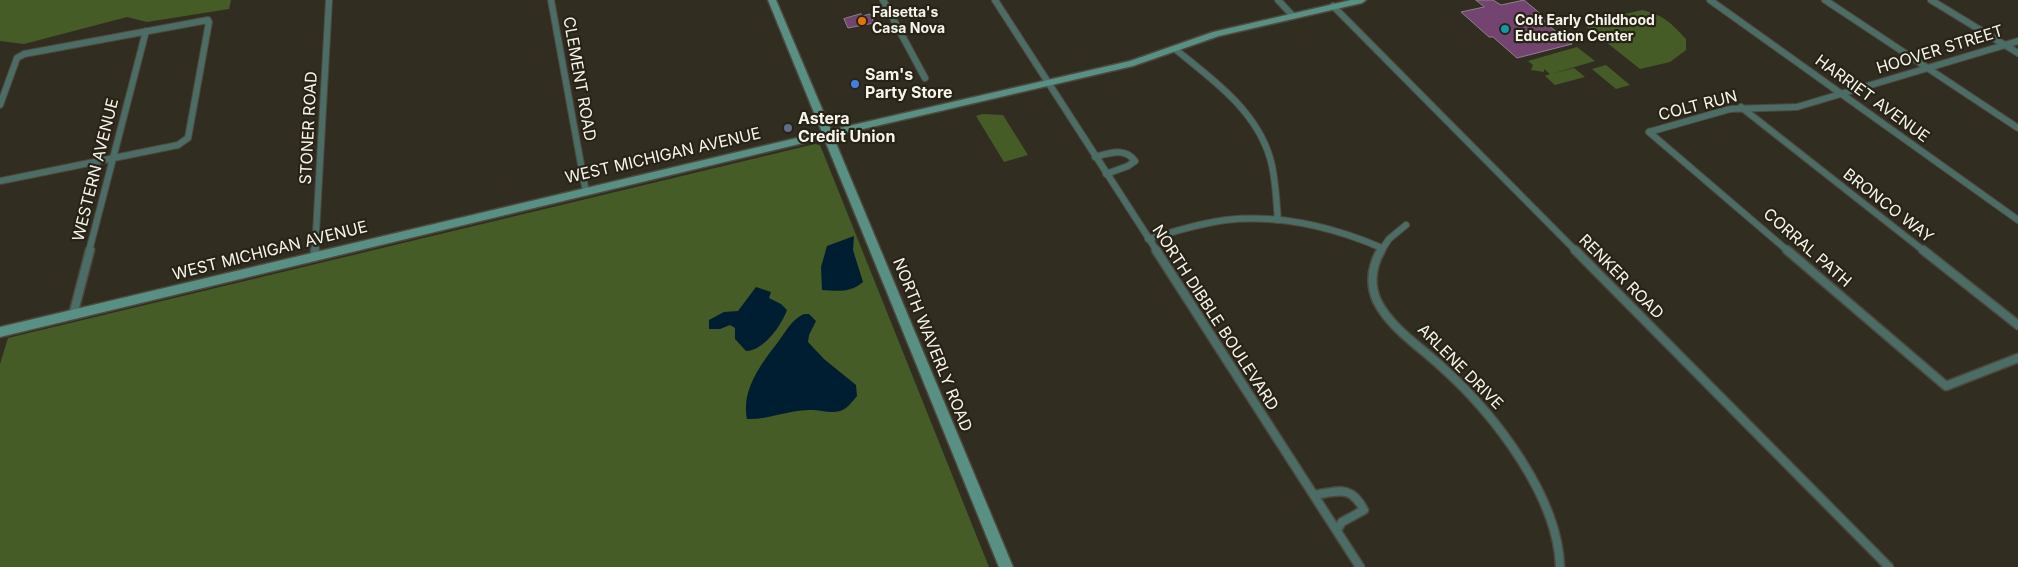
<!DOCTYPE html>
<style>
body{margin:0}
canvas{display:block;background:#312d21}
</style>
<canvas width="2018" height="567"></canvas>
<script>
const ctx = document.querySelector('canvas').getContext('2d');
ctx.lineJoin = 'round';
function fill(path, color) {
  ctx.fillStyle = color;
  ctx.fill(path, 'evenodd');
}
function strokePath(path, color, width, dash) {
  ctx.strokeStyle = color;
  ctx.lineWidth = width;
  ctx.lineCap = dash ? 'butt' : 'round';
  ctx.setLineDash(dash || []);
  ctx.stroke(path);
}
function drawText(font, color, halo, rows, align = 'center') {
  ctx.font = font + ' Inter,sans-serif';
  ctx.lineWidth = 4.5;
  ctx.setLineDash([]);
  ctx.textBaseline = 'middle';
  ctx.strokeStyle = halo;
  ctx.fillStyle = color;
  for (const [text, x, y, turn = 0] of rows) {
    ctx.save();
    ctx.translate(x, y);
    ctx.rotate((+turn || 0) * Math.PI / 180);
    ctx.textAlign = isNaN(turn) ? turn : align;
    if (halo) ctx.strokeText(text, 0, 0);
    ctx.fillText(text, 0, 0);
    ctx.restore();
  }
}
const green = new Path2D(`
 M0 0H231L229 9 147 22 127 17 24 44 0 41Z
 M1642 10C1664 15 1671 23 1686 39V50L1670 62 1640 69 1587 27 1588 23Z
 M1577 47 1595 61 1551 74 1574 68 1585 77 1555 85 1545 76 1550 74 1544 69V72L1531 70 1533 65 1528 61Z
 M1606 65 1630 85 1616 89 1592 69Z
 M982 114 1003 115 1028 155 1004 162 976 116Z
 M815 144 820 145 989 567H0V364L8 338Z`);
const water = new Path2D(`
 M854 236 853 250 863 282C850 293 838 291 822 290L821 267 827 246Z
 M756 287 771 292 769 298 781 304 787 310C782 324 764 351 746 351L735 339V328L730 325 720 329H709V320L724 312 738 311Z
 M804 314H809L816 321 809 335 808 342 824 359 856 385 857 396C852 402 847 409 840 411 831 414 821 410 812 410 790 409 768 420 747 419 741 390 761 364 778 342 786 331 792 319 804 314Z`);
const building = new Path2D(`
 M1476 0H1493L1501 5 1524 0 1549 21 1544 22 1572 44 1517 58 1493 37H1489L1461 12 1484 7Z
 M861 14 862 16 870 14 874 23 848 28 844 19Z`);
const streetFar1 = new Path2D(`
 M551 0 586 192
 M883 0 925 78
 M995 0 1157 251
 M1278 0 1293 16
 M1710 0 2018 220
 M1825 0 2018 128
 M1931 0 2018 53
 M1333 6 1576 251
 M1175 49C1212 79 1256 110 1270 158 1276 178 1276 200 1278 220
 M0 105 17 58 24 54 208 20 209 22 188 138 178 145 0 181
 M1741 107 1924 251
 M1649 132 1788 251
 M1649 132 1730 109 1797 107 2018 41
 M1095 157C1109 153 1125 147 1135 161L1128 166 1106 174
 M1148 239C1174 232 1199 223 1226 220 1280 214 1333 227 1382 248
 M89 251 146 31
 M315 251 329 0
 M1381 251 1389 239 1406 225`);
const street = new Path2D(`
 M1156 250 1360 567
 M1381 250C1372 266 1369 283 1377 301 1391 329 1421 347 1443 368 1494 414 1558 496 1560 567
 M1575 250 1889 567
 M1787 250 1946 386 2018 358
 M1923 250 2018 325
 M315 257V250
 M73 315 90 250
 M1315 495C1339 491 1351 485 1364 510L1342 522 1337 530`);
const secondary = new Path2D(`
 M768 0H776L831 130 1130 61 1213 32 1351 0H1366L1362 3 1219 36 1133 66 833 136 1013 567H999L824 138 0 337V327L822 132Z`);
const markers = [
 [862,21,5,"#e8710a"],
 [1505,29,5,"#0f9aa8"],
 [855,84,5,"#3f7fe0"],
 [788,128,5,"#5c6f8a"]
];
const farPoinames = [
 ["Falsetta's",872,13],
 ["Casa Nova",872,29],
 ["Colt Early Childhood",1515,21],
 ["Education Center",1515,37]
];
const streetNames = [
 ["HOOVER STREET",1940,50,-17],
 ["CLEMENT ROAD",579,79,80],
 ["HARRIET AVENUE",1872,99,36],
 ["COLT RUN",1698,106,-14],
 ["STONER ROAD",309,128,-87],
 ["WEST MICHIGAN AVENUE",663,156,-13],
 ["WESTERN AVENUE",96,170,-76],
 ["BRONCO WAY",1888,206,38],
 ["CORRAL PATH",1807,248,41],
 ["WEST MICHIGAN AVENUE",270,251,-14],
 ["RENKER ROAD",1621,277,45],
 ["NORTH DIBBLE BOULEVARD",1215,318,57],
 ["NORTH WAVERLY ROAD",932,345,68],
 ["ARLENE DRIVE",1460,367,45]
];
const poiNames = [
 ["Sam's",865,75],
 ["Party Store",865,93],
 ["Astera",798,119],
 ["Credit Union",798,137]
];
fill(green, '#455c26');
fill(water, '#001e31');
fill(building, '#73446f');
strokePath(building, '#8e818c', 1);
strokePath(streetFar1, '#4d493d', 8);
strokePath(street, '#4d493d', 11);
strokePath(secondary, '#4d493d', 3);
strokePath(streetFar1, '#4b6d65', 6);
strokePath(street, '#4b6d65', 8);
fill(secondary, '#599084');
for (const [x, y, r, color] of markers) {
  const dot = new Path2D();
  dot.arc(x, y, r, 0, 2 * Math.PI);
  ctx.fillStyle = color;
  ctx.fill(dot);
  strokePath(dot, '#272317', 2);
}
drawText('bold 14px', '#f7f4ec', '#272317', farPoinames, 'left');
drawText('16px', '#f7f4ec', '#272317', streetNames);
drawText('bold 16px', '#f7f4ec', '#272317', poiNames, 'left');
</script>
